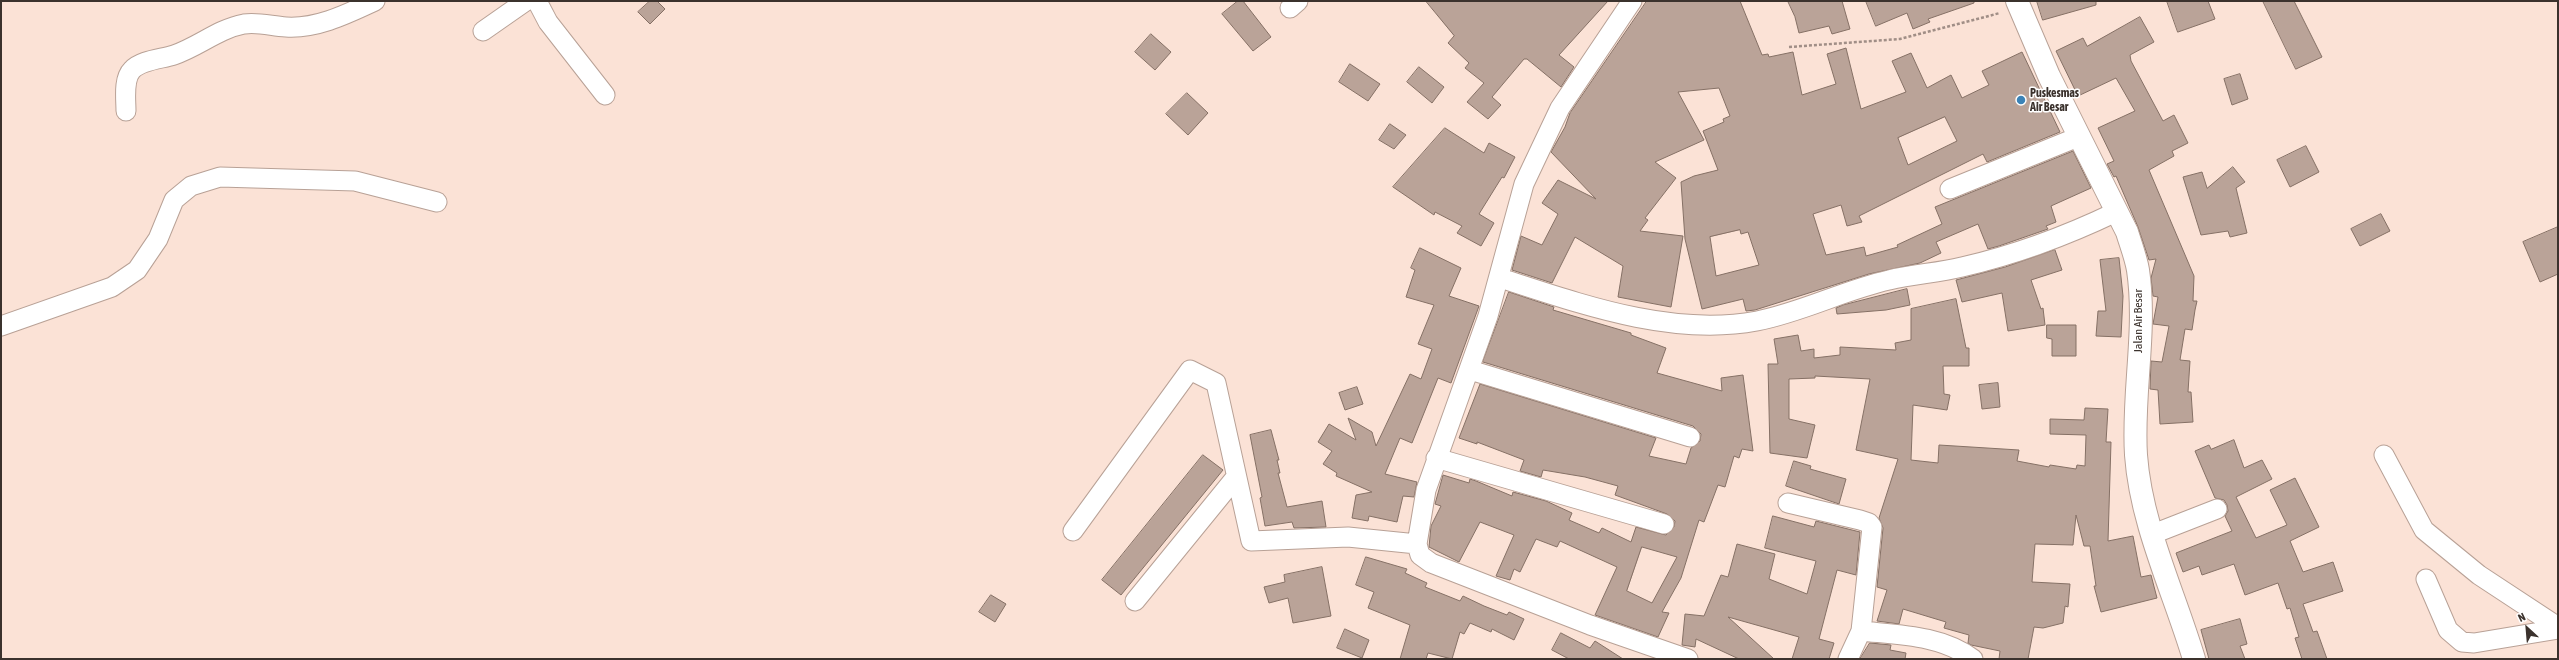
<!DOCTYPE html>
<style>
body{margin:0}
#map{position:relative;width:2559px;height:660px;overflow:hidden;background:#fbe2d6;font-family:"Asap Condensed",sans-serif}
canvas{display:block}
.frame{position:absolute;inset:0;border:2px solid #3b322d;pointer-events:none}
.north{position:absolute;left:2507px;top:608px;width:40px;height:40px;-webkit-text-stroke:3px #fff;paint-order:stroke;rotate:334deg;font-size:11px;font-weight:700;line-height:16px;text-align:center;color:#3b322d}
.north::after{content:'';display:block;margin:auto;width:14px;height:18px;background:#3b322d;clip-path:polygon(50% 0,100% 100%,50% 72%,0 100%)}
</style>
<div id="map">
<canvas width="2559" height="660"></canvas>
<div class="frame"></div>
<div class="north">N</div>
</div>
<script>
const ctx = document.querySelector('canvas').getContext('2d');
ctx.lineJoin = 'round';
function fill(path, color) {
  ctx.fillStyle = color;
  ctx.fill(path, 'evenodd');
}
function strokePath(path, color, width, dash) {
  ctx.strokeStyle = color;
  ctx.lineWidth = width;
  ctx.lineCap = dash ? 'butt' : 'round';
  ctx.setLineDash(dash || []);
  ctx.stroke(path);
}
function drawText(font, color, halo, rows, align = 'center') {
  ctx.font = font + ' "Asap Condensed",sans-serif';
  ctx.lineWidth = 3;
  ctx.setLineDash([]);
  ctx.textBaseline = 'middle';
  ctx.strokeStyle = halo;
  ctx.fillStyle = color;
  for (const [text, x, y, turn = 0] of rows) {
    ctx.save();
    ctx.translate(x, y);
    ctx.rotate((+turn || 0) * Math.PI / 180);
    ctx.textAlign = isNaN(turn) ? turn : align;
    if (halo) ctx.strokeText(text, 0, 0);
    ctx.fillText(text, 0, 0);
    ctx.restore();
  }
}
const building = new Path2D(`
 M650 1H657L665 9 650 24 638 12Z
 M1238 1H1243L1271 37 1253 51 1222 14Z
 M1426 1H1608L1559 55 1574 67 1561 87 1527 59H1524L1492 97 1501 105 1488 119 1467 102 1484 83 1465 68 1469 63 1448 43 1454 36Z
 M1647 1H1740L1762 55 1768 54 1769 57 1793 52 1802 95 1836 84 1827 54 1846 48 1861 109 1906 92 1892 61 1911 53 1927 88 1951 75 1962 98 1989 85 1982 71 2022 52 2060 132 1987 162 1983 154 1859 216 1862 222 1847 226 1841 205 1813 214 1826 255 1864 247 1866 256 1898 247 1897 245 1942 224 1935 207 2073 151 2091 188 2051 206 2056 222 2046 226 2048 229 1999 246 1988 249 1978 224 1936 242 1941 253 1920 263 1869 274 1755 310 1746 311 1743 299 1702 309 1685 239 1681 182 1694 176 1718 170 1703 131 1724 122 1723 119 1730 116 1719 88 1678 92 1704 140 1655 162 1676 178 1645 218 1648 220 1640 231 1683 236 1671 307 1618 297 1623 266 1575 237 1552 283 1512 270 1521 236 1542 245 1558 214 1542 203 1558 180 1596 199 1551 152 1565 127 1570 113ZM1945 117 1957 141 1908 165 1898 138ZM1740 230 1741 234 1748 232 1759 265 1716 276 1710 237Z
 M1788 1H1842L1850 29 1832 34 1829 26 1799 33 1795 17Z
 M1866 1H1974V3L1928 19 1930 22 1913 29 1907 13 1876 26Z
 M2037 1H2096V5L2043 20Z
 M2167 1H2208L2215 19 2178 32Z
 M2263 1H2294L2322 57 2296 69Z
 M2140 17 2154 42 2130 55 2131 61 2163 121 2174 115 2188 143 2172 151 2174 156 2149 170 2194 276 2193 301H2197L2195 310 2192 330 2185 329 2180 360 2190 361 2188 392H2191L2193 422 2160 424 2158 390 2150 389 2151 361 2162 362 2169 326 2153 324 2158 297 2153 296 2151 278 2156 259 2149 260 2138 227 2116 176 2114 177 2107 164 2114 161 2098 128 2135 111 2116 78 2078 96 2056 51 2083 38 2087 46Z
 M1151 34 1171 52 1155 70 1135 52Z
 M1350 64 1380 84 1368 101 1339 82Z
 M1419 67 1444 87 1432 103 1407 82Z
 M2240 74 2248 99 2232 105 2224 79Z
 M1187 93 1208 113 1188 135 1166 114Z
 M1390 124 1406 135 1394 149 1379 140Z
 M1445 128 1484 153 1489 143 1515 157 1504 178 1502 177 1479 214 1494 223 1481 246 1457 233 1462 226 1435 212 1434 215 1393 187Z
 M2306 146 2319 172 2290 187 2277 160Z
 M2233 167 2245 182 2236 188 2247 233 2230 237 2228 231 2201 235 2183 177 2202 172 2207 188Z
 M2381 214 2390 231 2360 246 2351 229Z
 M2558 227V274L2540 282 2523 242Z
 M1420 248 1461 268 1449 296 1479 306 1451 383 1438 378 1412 443 1400 438 1385 474 1417 482 1414 497 1403 496 1397 522 1369 516 1368 521 1352 518 1356 495 1372 492 1336 476 1337 473 1323 464 1332 451 1318 442 1329 424 1356 440 1348 418 1372 432 1376 446 1410 374 1421 379 1432 349 1418 344 1434 305 1406 297 1415 270 1411 268Z
 M2055 250 2062 270 2031 280 2041 309 2043 308 2045 325 2008 331 2002 293 1962 302 1956 280 2005 267Z
 M2119 258 2123 296 2121 337 2096 336 2098 311H2106L2100 260Z
 M1907 289 1910 305 1886 310 1837 314 1836 308 1843 305Z
 M1509 292 1554 307 1553 310 1631 333V335L1666 348 1657 373 1722 391 1721 378 1743 375 1753 451 1742 449 1739 458 1734 456 1725 487 1718 485 1704 522 1699 520 1681 578 1662 612 1669 613 1658 637 1595 615 1617 567 1560 541 1557 547 1536 539 1520 572 1514 569 1510 580 1496 576 1514 535 1480 522 1459 562 1429 547 1431 526 1441 506 1435 504 1443 475 1469 483 1470 479 1476 481 1512 496 1513 492 1546 501 1572 513 1569 520 1599 533 1602 528 1631 542 1636 527 1666 535 1674 527 1675 521 1667 514 1615 495 1618 486 1585 477 1543 470 1541 477 1520 471 1524 460 1477 442V444L1459 438 1480 384 1656 438 1649 456 1686 464 1691 448 1700 441 1701 434 1693 426 1483 362ZM1642 547 1677 557 1652 603 1627 591Z
 M1956 299 1966 348H1969V366H1943L1944 394 1950 395 1947 410 1913 405 1911 460 1938 463 1939 445 2019 450 2017 461 2049 467 2050 465 2076 469 2077 465 2085 466 2086 435 2050 434V419L2084 420 2085 408 2108 409 2106 442H2111L2108 541 2133 536 2141 577 2151 575 2157 598 2101 612 2094 586H2096L2090 546H2084L2076 515 2073 545 2035 544 2032 582 2070 584 2068 607 2065 606 2063 623 2043 628 2034 627 2028 659H1999L2000 651 1971 645 1968 643 1969 635 1944 628 1946 622 1903 609 1899 624 1877 621 1887 590 1877 587 1883 528 1879 518 1898 459 1856 450 1870 379 1815 376V378L1789 379V419L1815 425 1807 458 1770 453 1768 364H1778L1774 339 1798 335 1801 351 1814 349V358L1840 355V347L1896 350 1895 343 1911 340V309Z
 M2047 325H2076V356H2052V339L2047 338Z
 M1998 383 2000 407 1982 409 1979 385Z
 M1357 387 1363 404 1345 410 1339 393Z
 M1271 430 1279 460H1277L1280 473H1278L1287 507 1322 501 1326 527 1294 528 1292 522 1265 526 1260 498 1262 497 1250 435Z
 M2234 440 2244 468 2262 460 2272 479 2236 497 2256 538 2287 525 2270 490 2295 478 2319 527 2290 541 2303 572 2333 562 2343 591 2303 604 2313 632 2317 631 2327 659H2302L2295 638 2299 637 2290 608 2287 609 2278 583 2245 595 2234 564 2202 575 2199 566 2183 572 2176 553 2232 531 2225 516 2228 511 2227 505 2224 500 2215 498 2195 451 2209 445 2211 449Z
 M1203 455 1223 470 1121 595 1102 580Z
 M1794 461 1811 466 1810 469 1846 479 1839 504 1786 486Z
 M1773 516 1814 527 1816 521 1860 532 1856 575 1837 570 1819 639 1834 643 1829 659H1792L1799 637 1728 617 1774 659H1739L1696 639 1695 647 1682 645 1685 614 1704 616 1721 575 1728 577 1737 544 1775 554 1769 579 1807 594 1816 561 1765 548Z
 M1366 557 1407 569 1405 573 1427 583 1425 587 1460 601 1463 596 1484 606 1507 615 1509 612 1524 619 1514 640 1492 629 1491 632 1470 623 1464 634 1460 632 1452 659 1428 653 1426 659H1400L1410 625 1368 608 1374 592 1356 585Z
 M1322 567 1331 616 1293 623 1288 598 1269 603 1264 587 1285 582 1284 575Z
 M991 595 1006 604 995 622 979 612Z
 M2240 619 2247 644 2240 646 2245 659H2209L2201 630Z
 M1345 629 1369 640 1362 658 1337 648Z
 M1561 633 1590 648 1595 641 1623 659H1569L1552 650Z
 M1870 643 1891 645 1890 650 1906 653 1905 659H1860Z`);
const path = new Path2D(`
 M1789 47 1900 39 2000 13`);
const minor = new Path2D(`
 M537 1 548 22 605 95
 M1632 1 1560 108 1524 184 1488 316 1426 490 1417 544 1420 555 1431 563 1590 625 1688 659
 M1290 8 1298 1
 M483 31 526 1
 M126 111C126 99 123 79 132 70 141 60 162 59 174 55 198 47 218 29 244 24 259 22 271 26 286 27 317 29 347 14 375 1
 M1950 189 2078 137
 M1500 278C1581 304 1671 337 1757 321 1803 312 1844 290 1889 280 1913 274 1938 273 1962 267 2015 255 2068 235 2116 212
 M1 326 112 287 137 270 158 239 174 200 191 186 220 177 355 181 437 202
 M1470 370 1690 437
 M2384 455 2424 530 2479 575 2558 627
 M1436 458 1664 524
 M1788 503 1860 520 1869 523 1872 527 1861 631 1848 659
 M1073 531 1190 370 1216 383 1251 541 1348 537 1417 544
 M2153 534 2217 509
 M2426 579 2448 630 2462 642 2474 643 2558 629
 M1135 601 1236 477
 M1861 631C1899 635 1941 635 1973 659`);
const tertiary = new Path2D(`
 M2017 1 2049 76 2127 232C2131 245 2136 258 2138 270 2147 331 2132 394 2136 455 2141 525 2174 592 2194 659`);
const markers = [
 [2021,100,5,"#3b83b7"]
];
const poiNames = [
 ["Puskesmas",2030,93],
 ["Air Besar",2030,107]
];
const streetNames = [
 ["Jalan Air Besar",2138,321,-90]
];
fill(building, '#baa398');
strokePath(building, '#857065', 1);
strokePath(minor, '#b8a196', 21);
strokePath(tertiary, '#b8a196', 24);
strokePath(path, '#a08e86', 2.5, [3, 2]);
strokePath(minor, '#fff', 19);
strokePath(tertiary, '#fff', 22);
for (const [x, y, r, color] of markers) {
  const dot = new Path2D();
  dot.arc(x, y, r, 0, 2 * Math.PI);
  ctx.fillStyle = color;
  ctx.fill(dot);
  strokePath(dot, '#fff', 1.5);
}
drawText('bold 12px', '#3b322d', '#fff', poiNames, 'left');
drawText('12px', '#3b322d', '#fff', streetNames);
</script>
